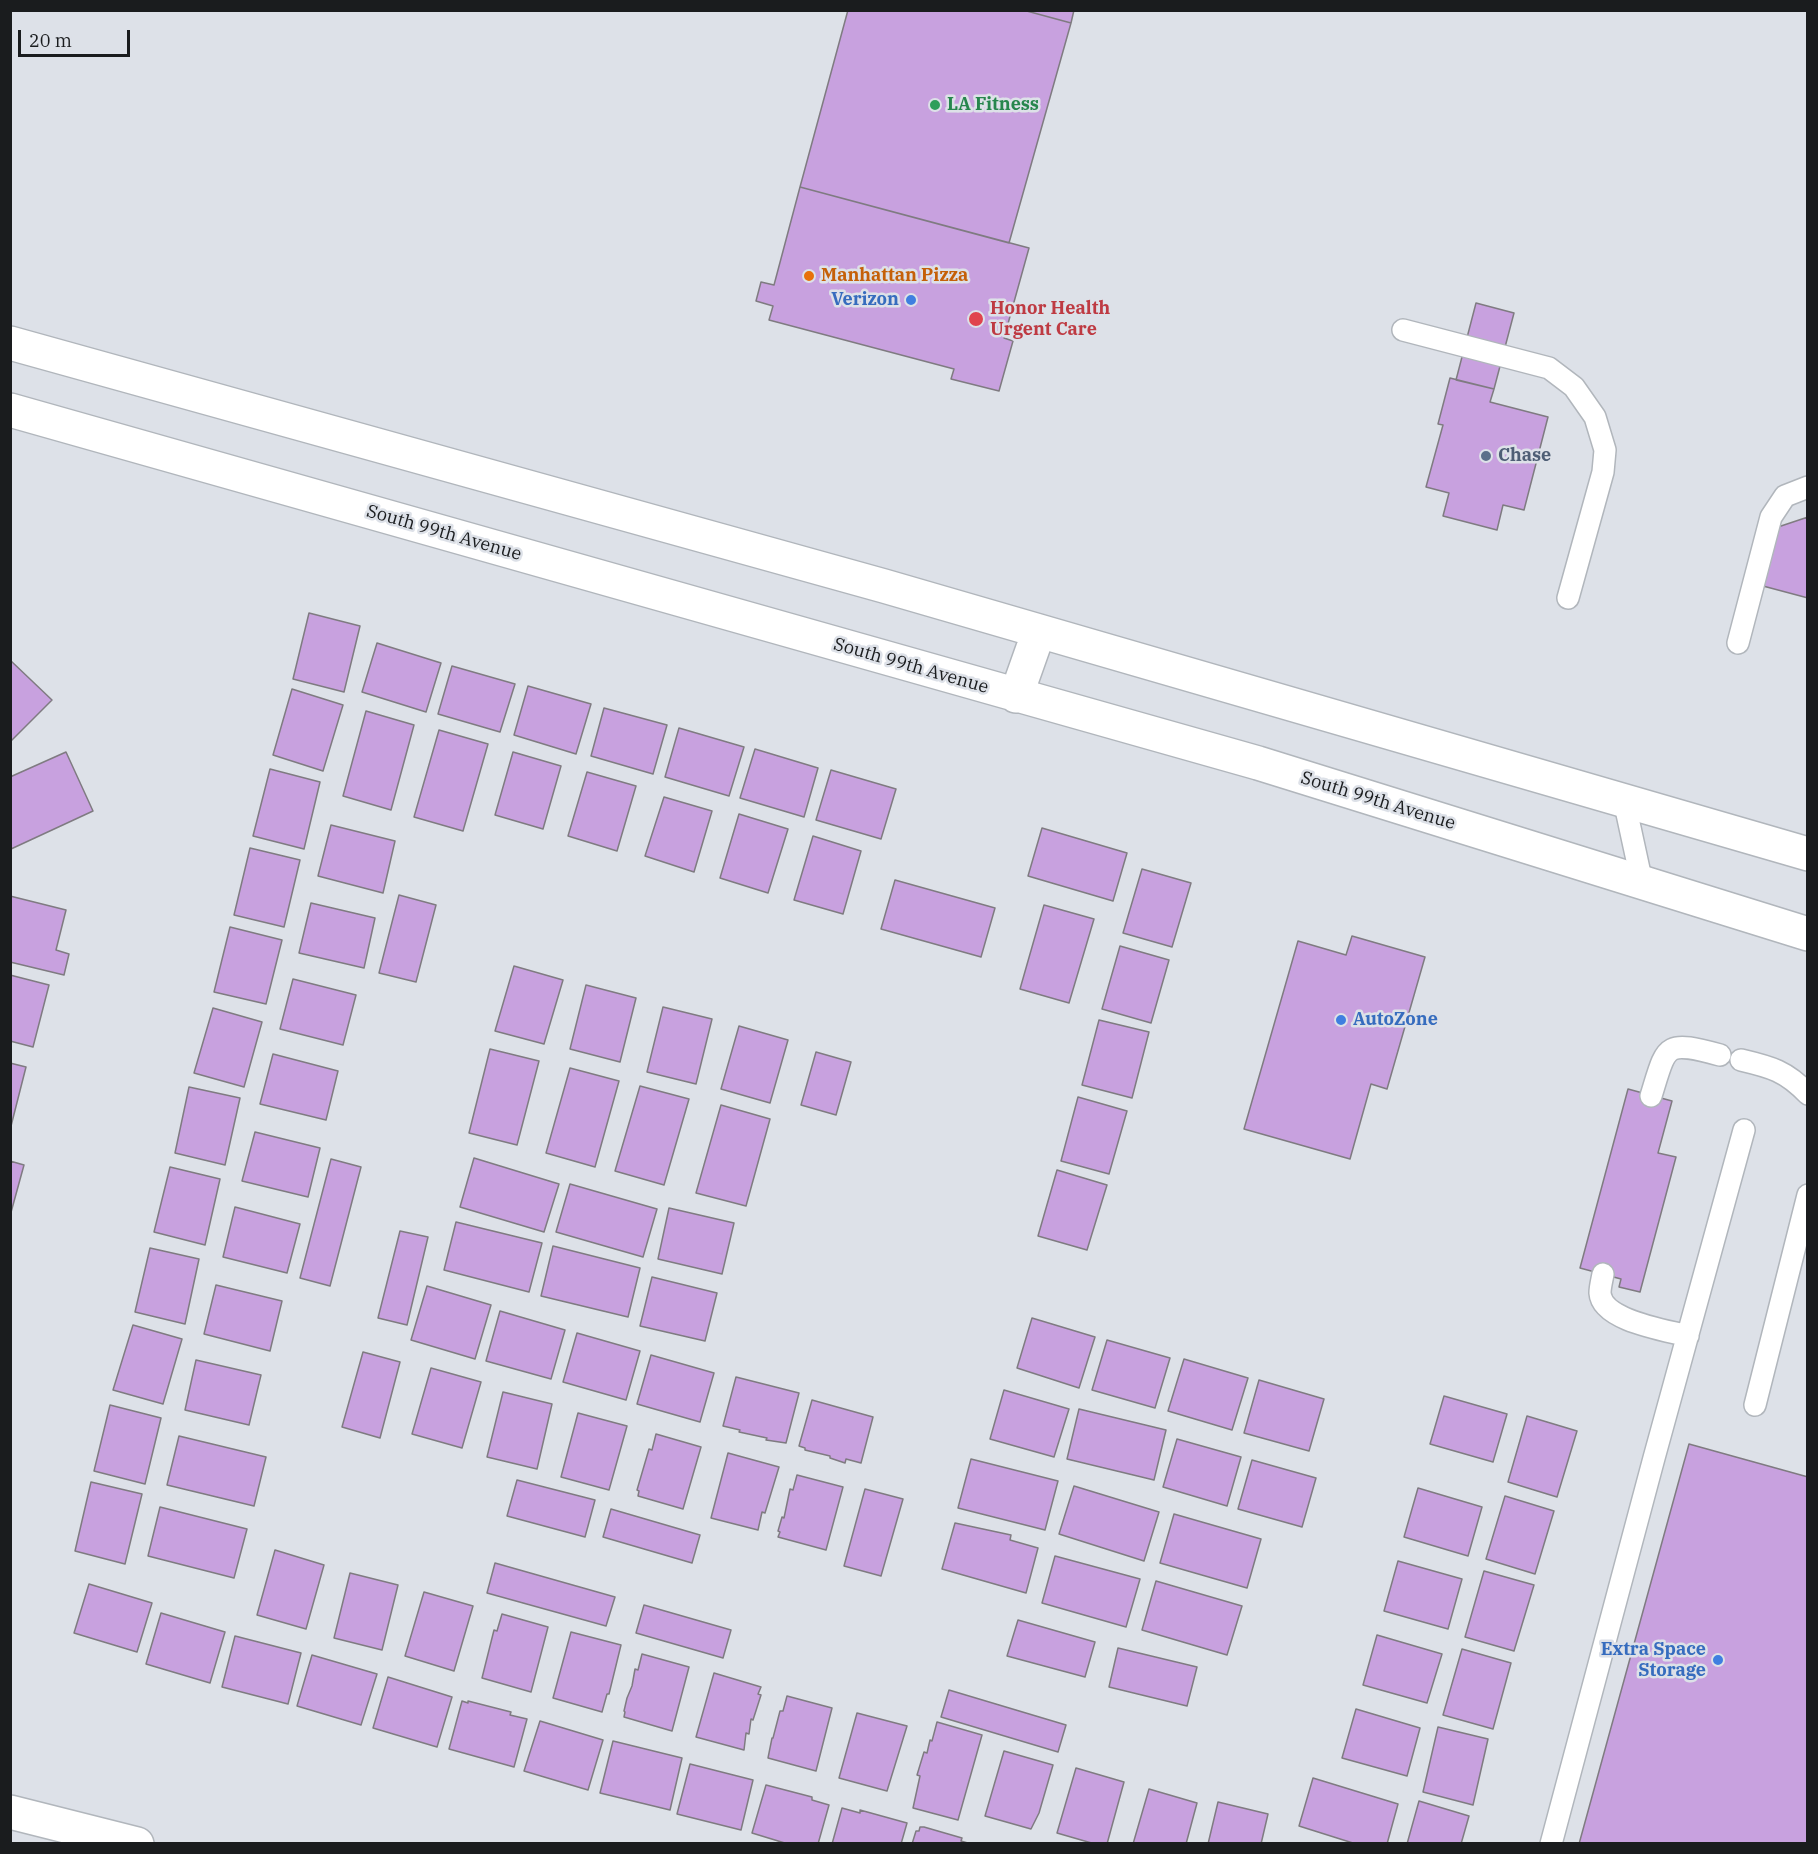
<!DOCTYPE html>
<style>
body{margin:0}
#map{position:relative;width:1818px;height:1854px;overflow:hidden;background:#dde1e8;font-family:"IBM Plex Serif",serif}
canvas{display:block}
.frame{position:absolute;inset:0;border:12px solid #1a1c1e;pointer-events:none}
.scale{position:absolute;left:18px;top:30px;width:112px;height:27px;box-sizing:border-box;border:3px solid #1a1c1e;border-top:0;padding-left:8px;font-size:18px;line-height:21px;white-space:nowrap;color:#1a1c1e;-webkit-text-stroke:4px #dde1e8;paint-order:stroke}
</style>
<div id="map">
<canvas width="1818" height="1854"></canvas>
<div class="frame"></div>
<div class="scale">20 m</div>
</div>
<script>
const ctx = document.querySelector('canvas').getContext('2d');
ctx.lineJoin = 'round';
function fill(path, color) {
  ctx.fillStyle = color;
  ctx.fill(path, 'evenodd');
}
function strokePath(path, color, width, dash) {
  ctx.strokeStyle = color;
  ctx.lineWidth = width;
  ctx.lineCap = dash ? 'butt' : 'round';
  ctx.setLineDash(dash || []);
  ctx.stroke(path);
}
function drawText(font, color, halo, rows, align = 'center') {
  ctx.font = font + ' "IBM Plex Serif",serif';
  ctx.lineWidth = 5;
  ctx.setLineDash([]);
  ctx.textBaseline = 'middle';
  ctx.strokeStyle = halo;
  ctx.fillStyle = color;
  for (const [text, x, y, turn = 0] of rows) {
    ctx.save();
    ctx.translate(x, y);
    ctx.rotate((+turn || 0) * Math.PI / 180);
    ctx.textAlign = isNaN(turn) ? turn : align;
    if (halo) ctx.strokeText(text, 0, 0);
    ctx.fillText(text, 0, 0);
    ctx.restore();
  }
}
const building = new Path2D(`
 M848 10H1023L1071 23 1009 243 800 187Z
 M1023 10H1074L1071 23Z
 M800 187 1029 248 1004 338 1013 341 999 391 951 379 954 369 769 320 773 306 756 301 761 282 774 285Z
 M1476 303 1514 313 1494 389 1456 380Z
 M1450 378 1494 389 1490 402 1548 417 1524 510 1503 505 1497 530 1443 516 1449 493 1426 487 1443 425 1438 424Z
 M1808 517V598L1763 586 1778 527Z
 M309 613 360 626 344 692 293 679Z
 M377 643 441 663 426 712 362 692Z
 M10 660 52 700 10 742Z
 M452 666 515 684 500 732 438 714Z
 M528 686 591 704 576 754 514 735Z
 M292 689 343 705 323 771 273 755Z
 M604 708 667 725 653 774 591 756Z
 M366 711 414 725 391 810 343 796Z
 M679 728 744 747 729 796 665 777Z
 M439 730 488 744 463 831 414 817Z
 M755 749 818 768 804 817 740 798Z
 M66 752 93 811 11 849 10 777Z
 M513 752 561 766 543 829 495 815Z
 M270 769 320 782 304 849 253 836Z
 M831 770 896 789 881 839 816 820Z
 M587 772 636 786 617 851 568 836Z
 M664 797 712 811 694 872 645 856Z
 M739 814 788 829 768 893 720 878Z
 M331 825 395 841 383 893 318 876Z
 M1042 828 1127 853 1113 901 1028 876Z
 M813 836 861 851 843 914 794 900Z
 M250 848 300 860 284 927 234 915Z
 M1142 869 1191 883 1172 947 1123 933Z
 M895 880 995 908 981 957 881 929Z
 M399 895 436 905 416 982 379 973Z
 M10 896 66 910 56 950 69 954 64 975 10 962Z
 M311 903 375 918 364 968 299 953Z
 M1044 905 1094 919 1069 1003 1020 989Z
 M230 927 282 940 266 1004 214 992Z
 M1352 936 1425 957 1387 1089 1371 1084 1350 1159 1244 1129 1298 941 1346 955Z
 M1120 946 1169 960 1151 1023 1102 1009Z
 M514 966 563 980 544 1044 495 1031Z
 M10 975 49 985 33 1047 10 1041Z
 M293 979 356 995 343 1045 280 1029Z
 M586 985 636 998 620 1062 570 1049Z
 M663 1007 712 1019 696 1084 647 1072Z
 M213 1008 262 1022 244 1087 194 1073Z
 M1099 1020 1149 1032 1132 1098 1082 1085Z
 M739 1026 788 1040 770 1103 721 1089Z
 M490 1049 539 1061 517 1145 469 1133Z
 M816 1052 851 1062 836 1115 801 1105Z
 M273 1054 338 1071 326 1120 260 1104Z
 M10 1063 26 1067 10 1130Z
 M570 1068 619 1081 595 1167 546 1153Z
 M640 1086 689 1099 664 1185 615 1171Z
 M189 1087 240 1098 225 1165 175 1153Z
 M1628 1089 1672 1101 1658 1153 1676 1157 1640 1292 1619 1287 1621 1279 1580 1268Z
 M1078 1097 1127 1111 1109 1174 1061 1161Z
 M721 1105 770 1119 746 1206 696 1193Z
 M255 1132 320 1148 308 1197 242 1181Z
 M474 1158 559 1184 544 1232 460 1207Z
 M331 1159 361 1167 330 1286 300 1278Z
 M10 1161 24 1165 10 1216Z
 M170 1167 220 1179 205 1245 154 1232Z
 M1057 1170 1107 1185 1087 1250 1038 1236Z
 M570 1184 657 1209 643 1257 556 1232Z
 M235 1207 300 1224 287 1273 223 1257Z
 M669 1208 734 1223 722 1274 658 1259Z
 M456 1222 542 1243 529 1292 444 1270Z
 M400 1231 428 1237 407 1325 378 1318Z
 M553 1246 640 1268 628 1317 541 1296Z
 M150 1248 199 1259 185 1324 135 1312Z
 M652 1277 717 1293 705 1341 640 1326Z
 M216 1285 282 1301 270 1351 204 1334Z
 M427 1286 491 1305 475 1359 411 1340Z
 M500 1311 565 1330 551 1379 486 1361Z
 M1032 1318 1095 1337 1079 1388 1017 1368Z
 M133 1325 182 1339 163 1404 113 1390Z
 M577 1333 640 1351 626 1400 563 1382Z
 M1107 1340 1170 1358 1155 1408 1092 1390Z
 M363 1352 400 1362 380 1438 342 1427Z
 M651 1355 714 1373 700 1422 637 1404Z
 M1184 1359 1248 1378 1232 1430 1168 1411Z
 M196 1360 261 1375 249 1425 185 1410Z
 M431 1368 481 1382 462 1448 412 1434Z
 M736 1377 799 1393 786 1443 766 1440 767 1438 739 1432 740 1430 723 1426Z
 M1259 1380 1324 1399 1309 1451 1244 1433Z
 M1004 1390 1069 1409 1054 1457 990 1439Z
 M503 1392 552 1404 537 1469 487 1457Z
 M1444 1396 1507 1414 1493 1462 1430 1444Z
 M812 1400 873 1417 861 1463 846 1459 845 1463 830 1458V1456L805 1450V1448L799 1446Z
 M110 1405 161 1418 145 1484 94 1471Z
 M1079 1409 1166 1430 1154 1480 1067 1459Z
 M578 1413 627 1426 609 1490 561 1477Z
 M1527 1416 1577 1431 1557 1497 1508 1482Z
 M656 1434 701 1447 683 1509 638 1496 639 1491 637 1490 649 1449 652 1450Z
 M179 1436 266 1457 254 1506 167 1485Z
 M1177 1439 1241 1457 1227 1506 1163 1487Z
 M1689 1444 1808 1477V1844H1579Z
 M728 1453 779 1467 765 1513 762 1512 758 1530 711 1518Z
 M971 1459 1058 1481 1045 1530 958 1508Z
 M1252 1460 1316 1478 1302 1527 1238 1509Z
 M797 1475 843 1487 826 1550 778 1537 780 1532 778 1531 782 1517 784 1518 790 1489 793 1490Z
 M517 1480 595 1500 585 1537 507 1516Z
 M91 1482 142 1494 125 1564 75 1551Z
 M1074 1486 1159 1512 1144 1561 1059 1534Z
 M1418 1488 1482 1507 1468 1556 1404 1537Z
 M865 1489 903 1499 881 1576 844 1566Z
 M1505 1496 1554 1511 1535 1574 1486 1559Z
 M160 1507 247 1529 234 1578 148 1556Z
 M611 1509 700 1535 692 1563 603 1537Z
 M1174 1514 1261 1539 1247 1588 1160 1563Z
 M955 1523 1011 1535 1010 1540 1038 1548 1026 1593 942 1569Z
 M275 1550 324 1565 306 1629 257 1615Z
 M1055 1556 1140 1579 1126 1627 1042 1603Z
 M1398 1561 1462 1579 1448 1629 1384 1611Z
 M495 1563 615 1597 606 1626 487 1593Z
 M1484 1571 1534 1585 1514 1651 1465 1637Z
 M350 1573 398 1585 382 1650 334 1638Z
 M1156 1581 1242 1606 1227 1655 1142 1630Z
 M89 1584 152 1603 137 1652 74 1633Z
 M424 1592 473 1606 454 1671 405 1656Z
 M644 1605 731 1630 723 1658 636 1633Z
 M161 1613 225 1632 210 1683 146 1664Z
 M502 1614 548 1627 531 1692 482 1678 494 1630 497 1631Z
 M1018 1620 1095 1642 1085 1677 1007 1656Z
 M571 1632 621 1645 609 1694H607L602 1712 553 1698Z
 M1377 1635 1442 1654 1427 1703 1363 1685Z
 M235 1636 301 1653 288 1704 222 1687Z
 M1118 1648 1197 1667 1187 1706 1109 1687Z
 M1462 1649 1511 1663 1493 1729 1443 1715Z
 M642 1654 689 1667 672 1731 624 1717 625 1712 624 1711 627 1698 632 1686 635 1669 638 1670Z
 M312 1655 377 1674 361 1725 297 1706Z
 M714 1673 761 1687 758 1694 761 1695 753 1720 751 1719 749 1734 746 1733 744 1750 696 1737Z
 M388 1677 452 1697 437 1747 373 1728Z
 M949 1690 1066 1725 1058 1752 941 1717Z
 M787 1696 832 1708 816 1771 768 1758 772 1738H773L780 1711H783Z
 M462 1701 468 1703V1701L511 1712 510 1715 527 1719 514 1767 449 1749Z
 M1356 1709 1420 1728 1407 1776 1342 1758Z
 M857 1713 907 1726 887 1791 839 1778Z
 M540 1721 603 1740 588 1790 524 1771Z
 M937 1722 982 1735 958 1820 913 1808 920 1776 917 1775 924 1752 927 1753 930 1740 932 1741Z
 M1438 1727 1488 1739 1473 1805 1423 1792Z
 M613 1741 682 1758 670 1810 600 1793Z
 M1004 1751 1053 1765 1039 1813 1031 1829 985 1816Z
 M690 1764 753 1780 741 1830 677 1814Z
 M1076 1768 1124 1782 1107 1844H1095L1057 1833Z
 M1313 1778 1398 1804 1387 1844H1356L1299 1826Z
 M766 1785 812 1797V1800L829 1805 818 1844H788L752 1833Z
 M1149 1789 1197 1803 1186 1844H1133Z
 M1419 1801 1469 1816 1461 1844H1407Z
 M1218 1802 1268 1814 1261 1844H1208Z
 M842 1808 860 1813V1810L907 1823 901 1844H832Z
 M920 1827H924L962 1838 961 1841 971 1844H912L916 1831H919Z`);
const lane = new Path2D(`
 M1403 330 1549 368 1574 387 1595 417 1605 450 1603 472 1568 598
 M1738 643 1771 517 1785 496 1808 487
 M1624 800 1642 883
 M1741 1060C1771 1067 1786 1071 1808 1094
 M1651 1096C1667 1044 1664 1040 1720 1055
 M1603 1274C1602 1280 1600 1287 1600 1293 1602 1321 1666 1330 1688 1336
 M1755 1405 1808 1195
 M1551 1844 1654 1458 1744 1130`);
const street = new Path2D(`
 M10 1812 137 1844`);
const secondary = new Path2D(`
 M10 343 884 586 1808 854
 M10 410 1258 763 1808 934
 M1016 696 1039 631`);
const markers = [
 [935,105,6,"#2e9e5b"],
 [809,276,6,"#e8710a"],
 [911,300,6,"#3f7fe0"],
 [976,319,8,"#e0444e"],
 [1486,456,6,"#5c6f8a"],
 [1341,1020,6,"#3f7fe0"],
 [1718,1660,6,"#3f7fe0"]
];
const leisureNames = [
 ["LA Fitness",947,105]
];
const foodNames = [
 ["Manhattan Pizza",821,276]
];
const shopNames = [
 ["Verizon",899,300],
 ["AutoZone",1353,1020,"left"],
 ["Extra Space",1706,1650],
 ["Storage",1706,1671]
];
const healthNames = [
 ["Honor Health",990,309],
 ["Urgent Care",990,330]
];
const serviceNames = [
 ["Chase",1498,456]
];
const streetNames = [
 ["South 99th Avenue",444,533,16],
 ["South 99th Avenue",911,666,16],
 ["South 99th Avenue",1378,801,17]
];
fill(building, '#c8a1df');
strokePath(building, '#7f7b81', 1.5);
strokePath(lane, '#b1b6bc', 24);
strokePath(street, '#b1b6bc', 36);
strokePath(secondary, '#b1b6bc', 36);
strokePath(lane, '#fff', 21);
strokePath(street, '#fff', 33);
strokePath(secondary, '#fff', 33);
for (const [x, y, r, color] of markers) {
  const dot = new Path2D();
  dot.arc(x, y, r, 0, 2 * Math.PI);
  ctx.fillStyle = color;
  ctx.fill(dot);
  strokePath(dot, '#dde1e8', 2);
}
drawText('bold 18px', '#27864d', '#dde1e8', leisureNames, 'left');
drawText('bold 18px', '#c56008', '#dde1e8', foodNames, 'left');
drawText('bold 18px', '#366cbe', '#dde1e8', shopNames, 'right');
drawText('bold 18px', '#be3a42', '#dde1e8', healthNames, 'left');
drawText('bold 18px', '#4e5e75', '#dde1e8', serviceNames, 'left');
drawText('18px', '#1a1c1e', '#dde1e8', streetNames);
</script>
